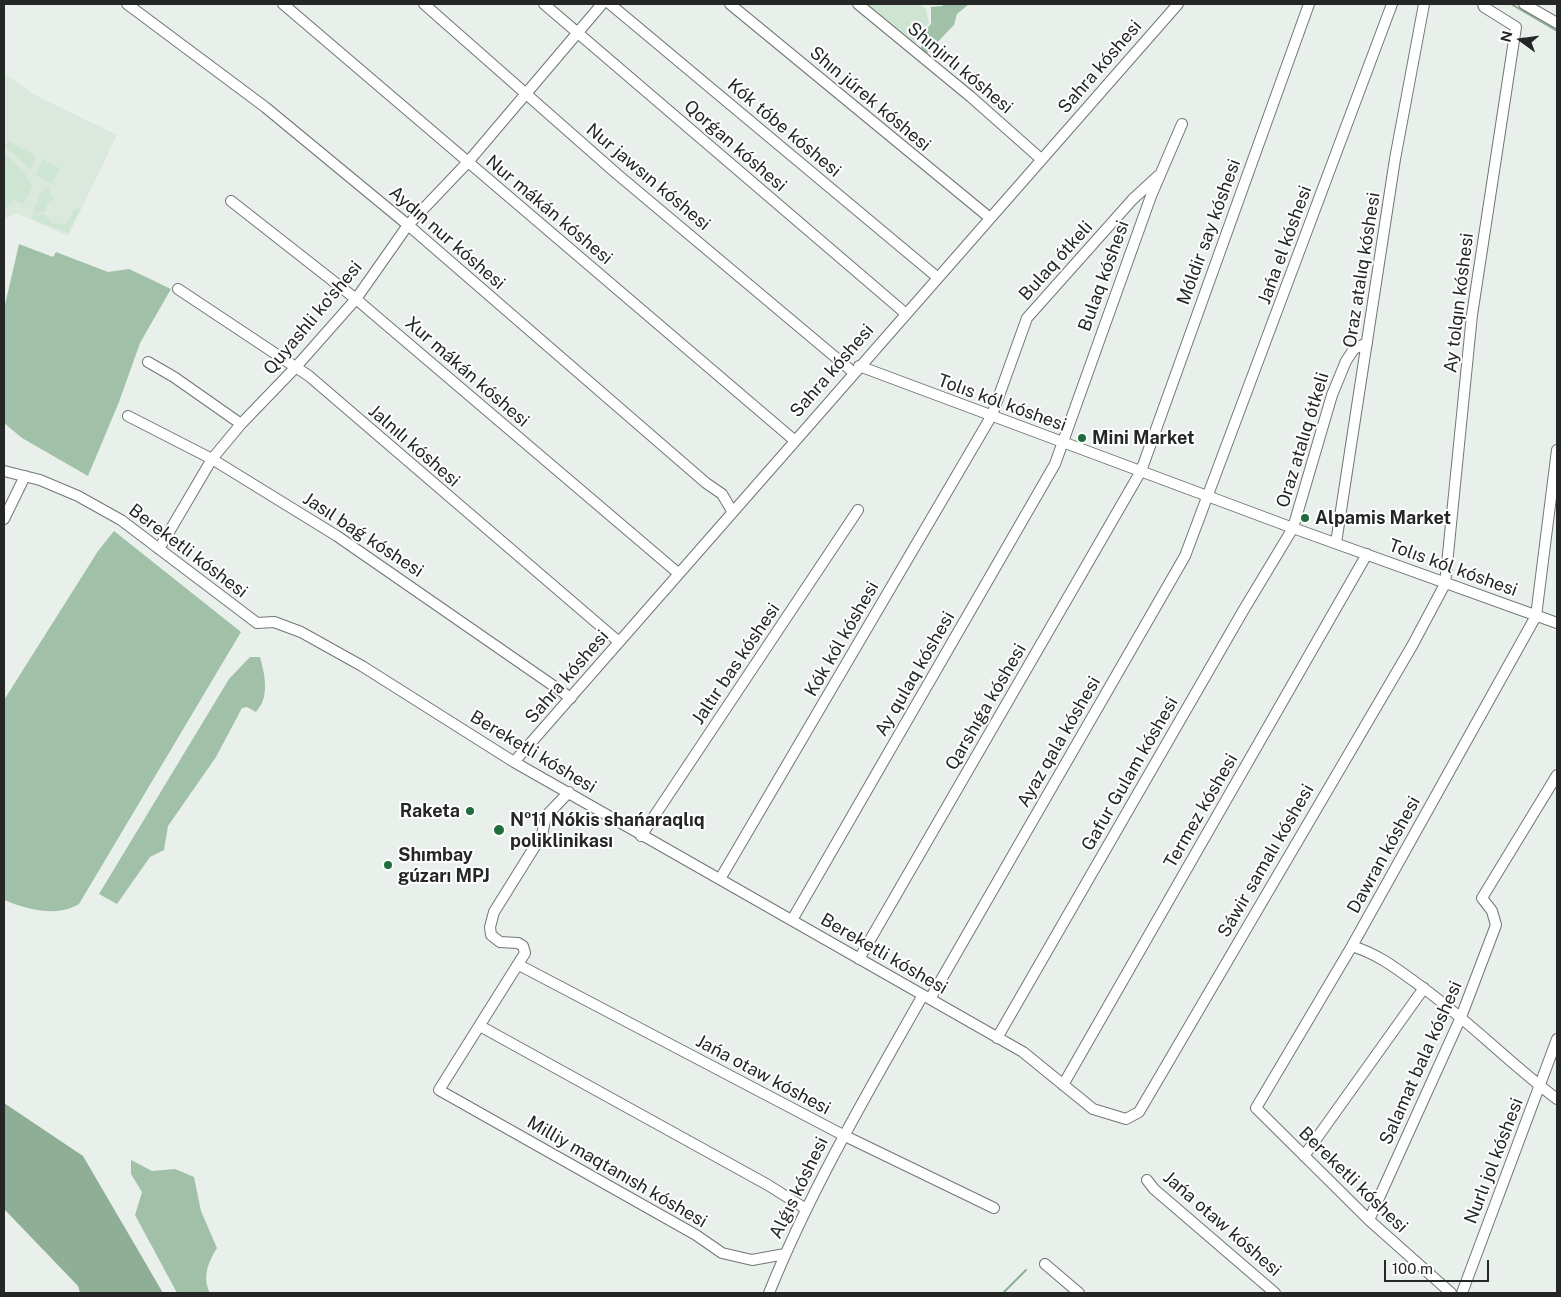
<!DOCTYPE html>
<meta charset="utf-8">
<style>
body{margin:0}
#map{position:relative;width:1561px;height:1297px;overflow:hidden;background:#e9f0eb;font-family:"Public Sans",sans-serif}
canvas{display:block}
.frame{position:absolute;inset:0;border:5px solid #242725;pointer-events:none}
.north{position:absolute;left:1496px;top:15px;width:50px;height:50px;-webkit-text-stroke:4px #fff;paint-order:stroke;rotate:284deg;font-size:14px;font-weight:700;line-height:20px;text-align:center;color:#242725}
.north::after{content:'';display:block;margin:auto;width:18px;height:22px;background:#242725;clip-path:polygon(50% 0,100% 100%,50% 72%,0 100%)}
.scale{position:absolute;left:1384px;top:1260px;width:105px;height:22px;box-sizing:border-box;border:2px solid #242725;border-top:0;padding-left:6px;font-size:15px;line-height:18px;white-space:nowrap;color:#242725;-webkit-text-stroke:4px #fff;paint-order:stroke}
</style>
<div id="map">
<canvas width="1561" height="1297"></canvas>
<div class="frame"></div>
<div class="north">N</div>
<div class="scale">100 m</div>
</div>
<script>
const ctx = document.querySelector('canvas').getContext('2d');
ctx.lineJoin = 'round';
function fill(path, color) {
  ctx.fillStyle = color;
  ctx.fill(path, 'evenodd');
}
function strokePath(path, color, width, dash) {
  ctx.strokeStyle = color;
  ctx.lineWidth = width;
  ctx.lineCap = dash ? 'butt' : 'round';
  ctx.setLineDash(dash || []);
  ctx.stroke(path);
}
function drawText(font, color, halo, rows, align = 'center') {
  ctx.font = font + ' "Public Sans",sans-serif';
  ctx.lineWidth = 4;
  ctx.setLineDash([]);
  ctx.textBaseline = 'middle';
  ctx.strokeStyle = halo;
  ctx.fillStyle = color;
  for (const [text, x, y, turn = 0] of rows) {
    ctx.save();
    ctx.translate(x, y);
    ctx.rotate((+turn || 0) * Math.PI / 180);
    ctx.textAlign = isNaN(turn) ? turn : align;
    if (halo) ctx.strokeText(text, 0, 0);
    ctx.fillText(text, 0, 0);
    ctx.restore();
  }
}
const built = new Path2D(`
 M4 73 33 94 117 135 68 236 16 213 4 220Z`);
const green = new Path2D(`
 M863 4H919L926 9 929 23 919 35 915 46Z
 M9 141 36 156 30 169 5 146Z
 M4 153 24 172 32 186 24 204 14 200 4 211Z
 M43 160 60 168 52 183 36 175Z
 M48 187 53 199 47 203 45 212 32 214 42 191Z
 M81 208 68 233 32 219V216L45 214 52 223 66 224 70 219 73 210Z`);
const forest = new Path2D(`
 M944 4H969L957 14 954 25 924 56 921 49 924 32 931 24V7L942 6Z
 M19 244 53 257 56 252 108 272 129 269 171 289 140 343 119 402 88 476 22 438 4 423V309Z
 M114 531 241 632 79 904C57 918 26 909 4 900V700L98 551Z
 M250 657H260C265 675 270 697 256 712L247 707 242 708 216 757 168 826 164 850 150 857 117 904 99 894 229 679Z
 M131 1160 152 1171 175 1169 194 1177 201 1211 217 1248C208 1263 202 1277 210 1293H177L135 1215 142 1192 131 1174Z`);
const water = new Path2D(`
 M4 1103 83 1156 163 1293H80L78 1286 4 1209Z`);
const stream = new Path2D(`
 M1511 4 1557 31
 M1003 1293 1026 1270`);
const minor = new Path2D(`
 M127 4 265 107 408 225 706 483 722 494 732 511
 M283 4 794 440
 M424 4 617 174 853 372
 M544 4 905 313
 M610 4 937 277
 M730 4 990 218
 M858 4 971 97 1041 159
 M1524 4 1557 23
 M231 201 356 299 678 573
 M178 289 309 376 619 642
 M148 362 174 377 241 424
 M859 366 1293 528 1557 623
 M128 416 212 459 337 536 571 698
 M4 471 40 480 78 496 121 520 257 623 274 622 301 632 362 666 514 762 1023 1052 1093 1109 1126 1119 1139 1112 1412 646 1445 584 1472 315 1516 27 1484 7 1483 4
 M4 519 25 476
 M1336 543 1395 159 1424 4
 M159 549 212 459 241 424 295 368 356 299 408 225 468 162 602 4
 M514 762 1178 4
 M569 792 546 816 542 835 494 912 490 927 491 935 500 942 518 943 523 946 525 953 439 1090 696 1235 722 1253 752 1260 785 1254
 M641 836 858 510
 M720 879 992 415 1027 318 1133 199 1158 176
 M792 920 1055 464 1151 196 1182 124
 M1352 946C1377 954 1393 966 1415 982 1465 1017 1508 1062 1557 1099
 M859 959 1141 471 1309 4
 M519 965 843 1135 994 1208
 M930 999 1185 556 1392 4
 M480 1026 768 1185 806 1209
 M997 1038 1243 611 1293 528 1332 395 1346 361 1354 349 1367 343
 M1063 1085 1367 554
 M1304 1156 1424 988
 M1147 1180 1154 1189 1275 1293
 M1369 1220 1461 1017 1496 925 1492 911 1482 898 1557 775
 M1045 1264 1079 1293
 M769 1293C811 1189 868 1092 923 995
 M1451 1293 1369 1220 1256 1108 1352 946 1536 616 1557 450
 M1462 1293 1557 1039`);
const markers = [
 [1082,438,5,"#1f6c3c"],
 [1305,518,5,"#1f6c3c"],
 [470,811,5,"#1f6c3c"],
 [499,830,6,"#1f6c3c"],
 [388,865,5,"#1f6c3c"]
];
const streetNames = [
 ["Sahra kóshesi",1100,67,-49],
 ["Shınjırlı kóshesi",960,68,40],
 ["Shın júrek kóshesi",870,99,40],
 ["Kók tóbe kóshesi",784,128,40],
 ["Qorǵan kóshesi",735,146,41],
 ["Nur jawsın kóshesi",648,177,40],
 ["Nur mákán kóshesi",549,210,40],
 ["Móldir say kóshesi",1209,232,-70],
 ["Aydın nur kóshesi",447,238,41],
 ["Jańa el kóshesi",1285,245,-70],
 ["Bulaq ótkeli",1056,261,-48],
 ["Oraz atalıq kóshesi",1362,270,-81],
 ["Bulaq kóshesi",1104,276,-70],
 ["Ay tolqın kóshesi",1459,303,-83],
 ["Quyashli ko'shesi",313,318,-50],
 ["Sahra kóshesi",832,371,-49],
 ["Xur mákán kóshesi",467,372,41],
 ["Tolıs kól kóshesi",1002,403,20],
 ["Oraz atalıq ótkeli",1303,440,-73],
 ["Jalnılı kóshesi",414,446,41],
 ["Jasıl baǵ kóshesi",363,535,33],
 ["Bereketli kóshesi",188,551,37],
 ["Tolıs kól kóshesi",1453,568,20],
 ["Kók kól kóshesi",842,639,-60],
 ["Jaltır bas kóshesi",736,664,-56],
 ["Ay qulaq kóshesi",915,674,-60],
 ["Sahra kóshesi",567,677,-49],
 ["Qarshıǵa kóshesi",986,707,-60],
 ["Ayaz qala kóshesi",1059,742,-60],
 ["Bereketli kóshesi",533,752,31],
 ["Gafur Gulam kóshesi",1130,774,-60],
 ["Termez kóshesi",1201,811,-60],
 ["Dawran kóshesi",1384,855,-61],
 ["Sáwir samalı kóshesi",1266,861,-60],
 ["Bereketli kóshesi",884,954,30],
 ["Salamat bala kóshesi",1421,1063,-66],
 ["Jańa otaw kóshesi",763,1075,28],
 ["Nurlı jol kóshesi",1494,1161,-69],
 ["Milliy maqtanısh kóshesi",617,1172,30],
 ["Bereketli kóshesi",1353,1180,44],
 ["Alǵıs kóshesi",799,1188,-64],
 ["Jańa otaw kóshesi",1222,1224,41]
];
const poiNames = [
 ["Mini Market",1092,438],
 ["Alpamis Market",1315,518],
 ["Raketa",460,811,"right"],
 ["№11 Nókis shańaraqlıq",510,820],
 ["poliklinikası",510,841],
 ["Shımbay",398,855],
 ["gúzarı MPJ",398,876]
];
fill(built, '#dae8dd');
fill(green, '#cde5d2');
fill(forest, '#a0c1a8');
fill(water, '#8eaf96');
strokePath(stream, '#8eaf96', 2);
strokePath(minor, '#717772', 12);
strokePath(minor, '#fff', 10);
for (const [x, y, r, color] of markers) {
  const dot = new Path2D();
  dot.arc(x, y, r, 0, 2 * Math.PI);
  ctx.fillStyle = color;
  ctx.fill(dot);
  strokePath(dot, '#fff', 2);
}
drawText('18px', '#242725', '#fff', streetNames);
drawText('bold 18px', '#242725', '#fff', poiNames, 'left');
</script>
